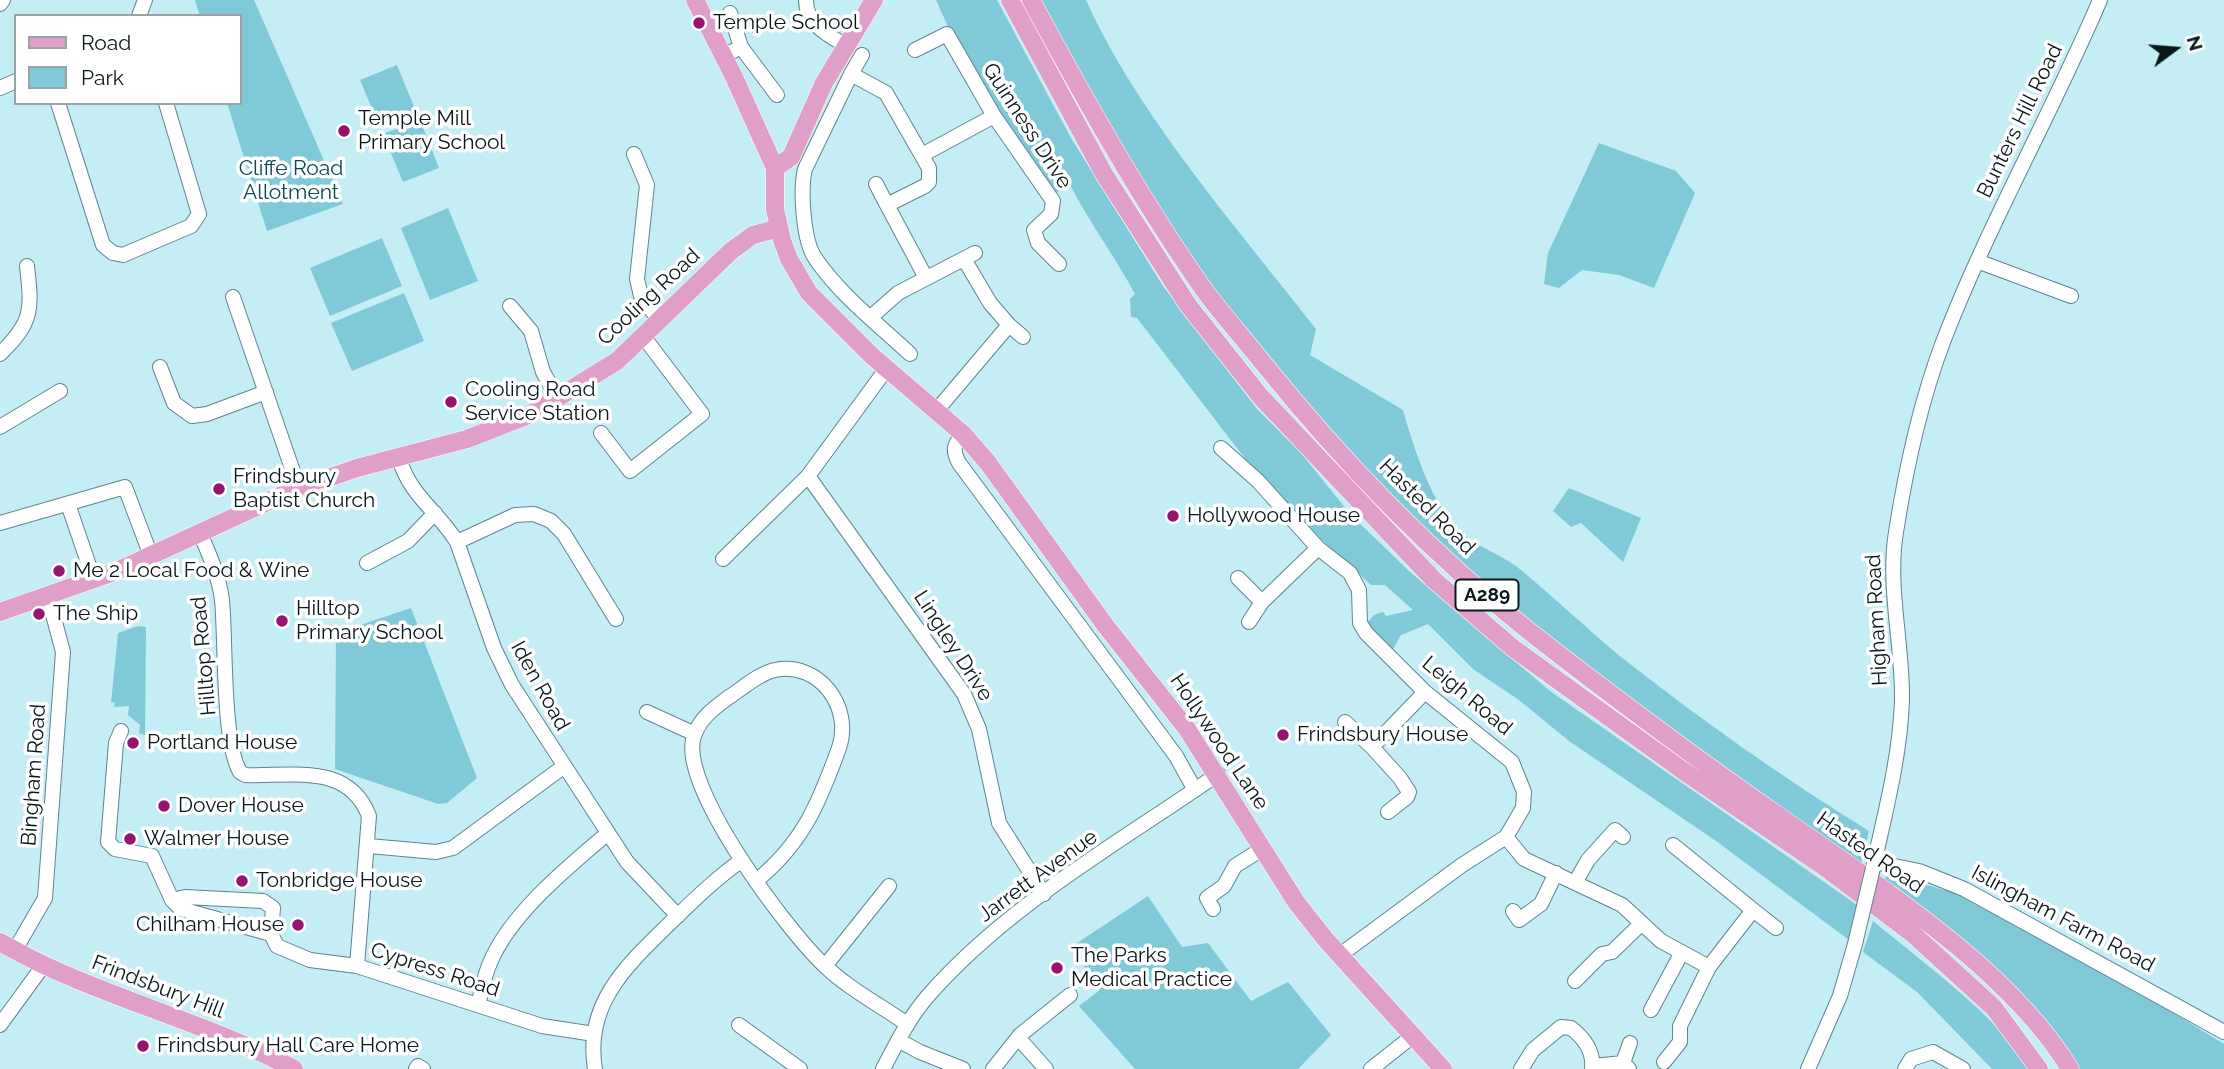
<!DOCTYPE html>
<style>
body{margin:0}
#map{position:relative;width:2224px;height:1069px;overflow:hidden;background:#c5edf5;font-family:Raleway,sans-serif}
canvas{display:block}
.legend{position:absolute;left:14px;top:14px;width:228px;height:91px;box-sizing:border-box;background:#fff;border:2px solid #9ca2a3;margin:0;padding:9px 12px;list-style:none;font-size:21px;color:#08171a}
.legend li{display:flex;align-items:center;gap:14px;height:35px}
.legend b{width:35px;border:2px solid #9ca2a3}
.north{position:absolute;left:2140px;top:14px;width:70px;height:70px;-webkit-text-stroke:5px #fff;paint-order:stroke;rotate:74deg;font-size:19px;font-weight:700;line-height:28px;text-align:center;color:#08171a}
.north::after{content:'';display:block;margin:auto;width:24px;height:32px;background:#08171a;clip-path:polygon(50% 0,100% 100%,50% 72%,0 100%)}
</style>
<div id="map">
<canvas width="2224" height="1069"></canvas>
<ul class="legend">
<li><b style="height:9px;background:#e09fc8"></b>Road</li>
<li><b style="height:19px;background:#80c9d8"></b>Park</li>
</ul>
<div class="north">N</div>
</div>
<script>
const ctx = document.querySelector('canvas').getContext('2d');
ctx.lineJoin = 'round';
function fill(path, color) {
  ctx.fillStyle = color;
  ctx.fill(path, 'evenodd');
}
function strokePath(path, color, width, dash) {
  ctx.strokeStyle = color;
  ctx.lineWidth = width;
  ctx.lineCap = dash ? 'butt' : 'round';
  ctx.setLineDash(dash || []);
  ctx.stroke(path);
}
function drawText(font, color, halo, rows, align = 'center') {
  ctx.font = font + ' Raleway,sans-serif';
  ctx.lineWidth = 7;
  ctx.setLineDash([]);
  ctx.textBaseline = 'middle';
  ctx.strokeStyle = halo;
  ctx.fillStyle = color;
  for (const [text, x, y, turn = 0] of rows) {
    ctx.save();
    ctx.translate(x, y);
    ctx.rotate((+turn || 0) * Math.PI / 180);
    ctx.textAlign = isNaN(turn) ? turn : align;
    if (halo) ctx.strokeText(text, 0, 0);
    ctx.fillText(text, 0, 0);
    ctx.restore();
  }
}
const green = new Path2D(`
 M195 0H254L343 204 267 231 227 103H240V16H200Z
 M936 0H997L1071 138 1163 286 1257 409 1301 453 1351 515 1409 571 1550 691 1857 905 1849 940 1716 841 1569 741 1519 700 1473 669 1428 624 1401 635 1392 651 1366 624 1374 615 1383 612 1386 616 1413 610 1385 585H1371L1289 510 1243 456 1137 318 1131 317 1130 299 1135 294C1115 257 1090 223 1070 185L1057 192 1048 187 958 49Z
 M1037 0H1086C1137 114 1239 230 1316 329L1310 355 1403 410C1414 448 1427 490 1451 522 1469 545 1499 552 1521 570 1555 598 1587 629 1621 657 1700 719 1783 778 1869 831L1860 869 1519 618 1434 542 1264 359 1157 209Z
 M397 65 417 114 380 128 360 80Z
 M420 120 439 168 403 182 383 134Z
 M1599 143 1676 171 1695 193 1654 288 1619 275 1582 270 1559 288 1544 284 1548 253Z
 M448 208 478 281 430 300 401 228Z
 M382 238 402 286 330 316 310 268Z
 M404 293 424 341 352 371 331 323Z
 M1569 488 1641 518 1623 562 1581 523 1571 527 1553 511Z
 M411 608 477 778 447 803 438 804 335 769 336 633Z
 M138 626 146 627 145 735 139 733 140 725 128 715 129 706 114 707 115 702 111 703 118 633Z
 M1888 874 1955 893 2113 976 2224 1044V1069H2078L1883 882Z
 M1148 896 1182 947 1208 943 1251 1001 1288 982 1331 1035 1298 1069H1135L1079 1006 1100 990 1071 947Z
 M1873 921C1921 961 1998 1017 2031 1069H1992L1917 992 1863 952Z`);
const minor = new Path2D(`
 M806 0C806 24 826 34 845 45
 M0 4 3 0
 M730 13 741 47
 M139 16 145 0
 M915 50 947 34 994 116 1053 201 1051 214 1034 230 1038 243 1059 264
 M862 55 851 74 886 93 929 168V182L925 186 887 205 925 276
 M723 56 741 47 777 95
 M851 74 805 169C800 190 803 240 815 258 840 295 878 324 910 354
 M0 88 16 81
 M58 103 103 245 113 253 123 255 191 226 199 214 166 103
 M634 154 647 185 637 279 641 296 659 320
 M922 155 994 116
 M876 184 887 205
 M1977 261 2071 296
 M233 297 299 489
 M510 306 531 331 543 372 558 399
 M871 317 898 293 975 253
 M1009 325 1023 337
 M0 354C33 322 32 310 27 266
 M160 367 174 403 192 416 207 414 266 392
 M937 410 1009 325 990 303 964 259
 M0 427 60 391
 M601 433 630 471 702 414 643 336
 M963 434C954 445 952 450 959 463L1176 756 1195 790
 M1221 448 1258 481 1318 548 1350 573 1359 590 1360 623 1366 633 1425 692 1512 762 1524 792 1523 808 1506 837 1462 865 1340 955
 M399 458C410 496 437 510 457 542L494 648 512 685 627 862 678 916
 M808 476 964 694 979 729 999 823 1044 894
 M68 504 94 580
 M0 523 125 487 151 556
 M200 533C209 554 219 576 222 600 226 640 222 741 240 772L245 775C292 777 348 762 369 816L357 966
 M457 542 515 515 534 514 551 521 564 534 616 619
 M723 559 808 476 887 368
 M367 563 408 541 435 513
 M1238 578 1262 602 1318 548
 M1249 622 1262 602
 M647 712 695 734
 M1345 722 1372 747 1425 692
 M121 731 116 743 108 842 115 849 152 856 172 900 181 909 271 934 277 946 310 960 357 966 542 1026 594 1034
 M1372 747 1400 778 1409 792 1407 797 1388 812
 M1506 837 1524 859 1622 905 1661 941 1709 967 1753 910 1776 928
 M1673 845 1753 910
 M369 846 436 852 453 848 563 767
 M1875 862 1919 871 1964 889 2224 1032
 M1873 868C1885 813 1900 757 1902 701 1903 645 1887 587 1896 532 1906 468 1920 403 1943 342 1988 225 2051 115 2100 0
 M756 881C803 843 819 803 839 748 853 707 819 661 775 670 758 674 743 688 729 697 714 708 700 718 694 736 677 784 788 932 825 966 849 989 880 1005 907 1024
 M1576 881 1588 860 1615 830 1623 837
 M172 900 185 897 263 901 273 908 271 934
 M1213 909 1207 898 1224 886 1235 866 1262 849
 M1513 911 1519 920 1541 904 1556 873
 M15 950 45 898 63 652 48 596
 M825 966 889 886
 M1575 981 1602 954 1612 952 1642 923
 M478 1005C482 991 484 976 490 963 510 914 568 867 608 833
 M1651 1010 1681 954
 M0 1025 43 966
 M739 1025 800 1069
 M898 1040 920 1052 963 1069
 M1017 1041 1022 1042 1046 1069
 M1664 1062 1680 1042V1026L1709 967
 M1623 1063 1630 1043
 M1593 1066 1623 1063 1629 1069
 M416 1069 418 1066 423 1069
 M595 1069C584 1004 627 965 669 924 693 901 715 879 742 860
 M883 1069C896 1044 909 1018 927 997 1007 905 1119 843 1218 774
 M993 1069 1020 1035 1070 995
 M1371 1069 1414 1035
 M1521 1069 1533 1050 1561 1027 1571 1028C1584 1038 1594 1052 1592 1069
 M1808 1069 1840 996 1855 944
 M1905 1069 1911 1059 1933 1052 1963 1069`);
const major = new Path2D(`
 M695 0 734 77 775 168V209L782 240 789 259 809 293 872 356 963 434 988 463 1105 625 1187 729 1296 902 1326 940 1443 1069
 M1010 0 1104 174 1188 305 1260 396 1434 580 1513 648 1682 770 1826 868 1913 934 1994 1008 2039 1069
 M1031 0C1084 98 1138 195 1202 287 1219 311 1240 334 1259 358 1339 458 1429 552 1530 632 1612 696 1695 758 1780 817 1876 885 2009 968 2070 1069
 M775 168 791 157 824 83 874 0
 M0 612 117 571 291 491 357 468 467 439 531 414 617 361 731 251 753 235 779 228
 M0 942C93 996 199 1018 294 1069`);
const minorBridge = new Path2D(`
 M1855 944 1873 868`);
const markers = [
 [699,23,7,"#93156f"],
 [344,131,7,"#93156f"],
 [451,402,7,"#93156f"],
 [219,489,7,"#93156f"],
 [1173,516,7,"#93156f"],
 [59,571,7,"#93156f"],
 [39,614,7,"#93156f"],
 [282,621,7,"#93156f"],
 [1283,735,7,"#93156f"],
 [133,743,7,"#93156f"],
 [164,806,7,"#93156f"],
 [130,839,7,"#93156f"],
 [242,881,7,"#93156f"],
 [298,925,7,"#93156f"],
 [1057,968,7,"#93156f"],
 [143,1046,7,"#93156f"]
];
const shields = [
 [1487,595,63]
];
const shieldNames = [
 ["A289",1487,595]
];
const poiNames = [
 ["Temple School",713,23],
 ["Temple Mill",358,119],
 ["Primary School",358,143],
 ["Cooling Road",465,390],
 ["Service Station",465,414],
 ["Frindsbury",233,477],
 ["Baptist Church",233,501],
 ["Hollywood House",1187,516],
 ["Me 2 Local Food & Wine",73,571],
 ["Hilltop",296,609],
 ["Primary School",296,633],
 ["The Ship",53,614],
 ["Frindsbury House",1297,735],
 ["Portland House",147,743],
 ["Dover House",178,806],
 ["Walmer House",144,839],
 ["Tonbridge House",256,881],
 ["Chilham House",284,925,"right"],
 ["The Parks",1071,956],
 ["Medical Practice",1071,980],
 ["Frindsbury Hall Care Home",157,1046]
];
const streetNames = [
 ["Bunters Hill Road",2020,121,-64],
 ["Guinness Drive",1027,126,57],
 ["Cooling Road",649,297,-43],
 ["Hasted Road",1427,507,45],
 ["Higham Road",1877,620,-93],
 ["Lingley Drive",953,646,57],
 ["Hilltop Road",204,656,-95],
 ["Iden Road",540,686,61],
 ["Leigh Road",1467,696,40],
 ["Hollywood Lane",1219,742,56],
 ["Bingham Road",34,775,-86],
 ["Hasted Road",1870,853,35],
 ["Jarrett Avenue",1038,876,-36],
 ["Islingham Farm Road",2063,919,28],
 ["Cypress Road",435,970,18],
 ["Frindsbury Hill",158,987,21]
];
const parkNames = [
 ["Cliffe Road",291,169],
 ["Allotment",291,193]
];
fill(green, '#80c9d8');
strokePath(minor, '#5f858c', 16);
strokePath(major, '#fff', 19);
strokePath(minor, '#fff', 14);
strokePath(major, '#e09fc8', 18);
strokePath(minorBridge, '#5f858c', 16, []);
strokePath(minorBridge, '#fff', 14);
for (const [x, y, r, color] of markers) {
  const dot = new Path2D();
  dot.arc(x, y, r, 0, 2 * Math.PI);
  ctx.fillStyle = color;
  ctx.fill(dot);
  strokePath(dot, '#fff', 2.5);
}
for (const [x, y, w] of shields) {
  const box = new Path2D();
  box.roundRect(x - w / 2, y - 15.5, w, 31, 5);
  ctx.fillStyle = '#fff';
  ctx.fill(box);
  strokePath(box, '#08171a', 2);
}
drawText('bold 19px', '#08171a', null, shieldNames);
drawText('21px', '#08171a', '#fff', poiNames, 'left');
drawText('21px', '#08171a', '#fff', streetNames);
drawText('21px', '#0a4953', '#fff', parkNames);
</script>
